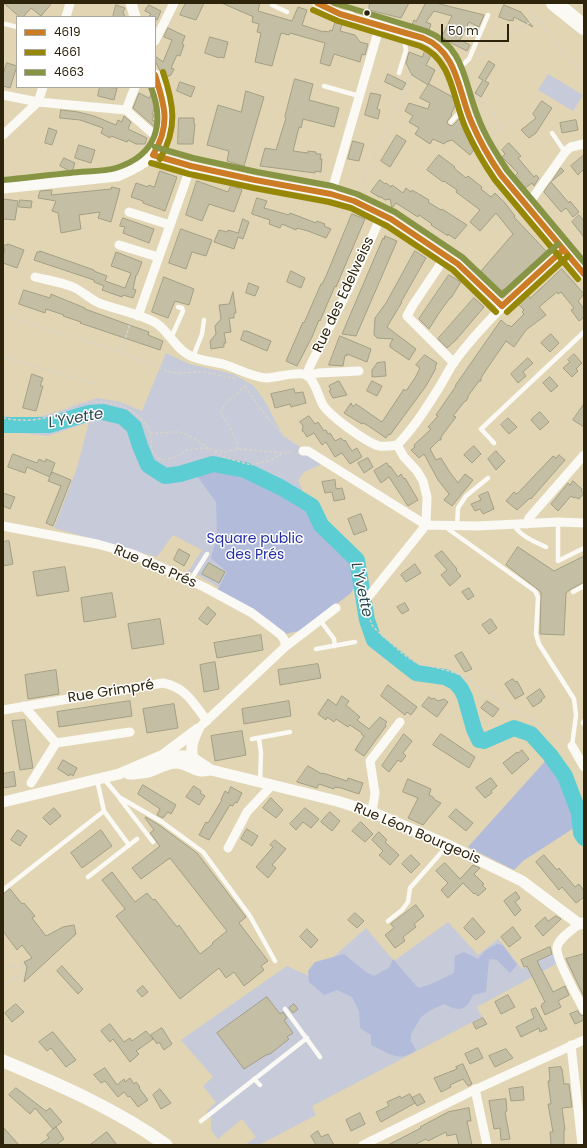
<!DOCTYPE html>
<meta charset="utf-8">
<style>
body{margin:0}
#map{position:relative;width:587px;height:1148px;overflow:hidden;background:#e1d5b4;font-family:Poppins,sans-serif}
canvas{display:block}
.frame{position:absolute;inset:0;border:4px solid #2d240b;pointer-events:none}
.legend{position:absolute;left:16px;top:16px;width:140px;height:72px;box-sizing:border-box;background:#fff;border:1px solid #aba79d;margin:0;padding:5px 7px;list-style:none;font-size:12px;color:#2d240b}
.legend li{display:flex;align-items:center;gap:8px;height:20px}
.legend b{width:20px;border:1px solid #aba79d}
.scale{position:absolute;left:441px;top:24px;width:68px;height:18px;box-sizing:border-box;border:2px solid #2d240b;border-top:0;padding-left:5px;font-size:12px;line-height:14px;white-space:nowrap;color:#2d240b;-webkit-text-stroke:3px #fff;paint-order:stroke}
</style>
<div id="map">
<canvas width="587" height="1148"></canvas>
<div class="frame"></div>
<ul class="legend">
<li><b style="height:5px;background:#cb7c25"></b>4619</li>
<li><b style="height:5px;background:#968806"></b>4661</li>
<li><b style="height:5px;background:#869443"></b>4663</li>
</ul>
<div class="scale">50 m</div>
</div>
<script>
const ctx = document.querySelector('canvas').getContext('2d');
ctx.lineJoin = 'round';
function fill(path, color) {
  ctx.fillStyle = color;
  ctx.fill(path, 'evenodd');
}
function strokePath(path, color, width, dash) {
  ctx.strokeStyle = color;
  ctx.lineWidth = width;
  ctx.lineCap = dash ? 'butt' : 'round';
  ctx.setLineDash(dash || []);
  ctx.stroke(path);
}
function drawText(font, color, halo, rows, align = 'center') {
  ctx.font = font + ' Poppins,sans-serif';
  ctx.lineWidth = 3;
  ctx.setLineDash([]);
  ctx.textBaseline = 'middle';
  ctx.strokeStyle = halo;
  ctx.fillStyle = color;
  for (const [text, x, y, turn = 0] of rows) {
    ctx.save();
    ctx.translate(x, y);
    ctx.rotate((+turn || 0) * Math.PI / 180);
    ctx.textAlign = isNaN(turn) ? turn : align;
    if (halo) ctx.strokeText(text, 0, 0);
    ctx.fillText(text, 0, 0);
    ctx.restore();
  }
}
const green = new Path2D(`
 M548 74 583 95 573 111 538 90Z
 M166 353 189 364 233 374 254 386 266 403 283 436 300 447 298 454 309 453 320 461V465L304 472 298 480 311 509 284 496 264 484 217 471 290 630 200 576 188 572 202 550 173 535 157 557 54 528 77 468 89 422 48 436 3 431V416L28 419 47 415 97 398 120 402 142 411Z
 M448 922 478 955 498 939 522 969 553 954 558 963 477 1007 482 1017 314 1105 312 1107 316 1115 259 1145H245L256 1137 242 1119 218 1139 211 1130V1119L206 1112 216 1102 203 1086 213 1077 181 1040 287 966 311 977 366 928 394 961Z`);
const forest = new Path2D(`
 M213 468 247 476 311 509 320 528 355 562 358 580 351 593 303 630 285 634 217 591 227 572 211 558 217 536 216 502 195 473Z
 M548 758 563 779 574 811 577 826 523 861 514 870 468 847Z
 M497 944 503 945 517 965 510 973 497 960 489 959 486 992 473 995C466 1011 459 1012 444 1004L431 1010 421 1017 411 1034V1041L416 1050C398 1064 388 1052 371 1045V1035L360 1028 359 1011 352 997 337 990 324 995 309 982 308 971 315 962 344 954 366 972 374 976 389 968 393 959 418 988C429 986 443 978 454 973L455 956 464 952 478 959 486 950Z`);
const river = new Path2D(`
 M3 425H49L89 413 103 412 123 417 134 427 140 446 148 465 165 476 180 474 213 464 245 470 282 488 312 506 321 525 357 560 367 620 374 640 416 673 445 677 455 682 461 689 465 697 474 729 479 740 484 741 514 728 531 734 550 755 565 776 579 813 581 833 584 838`);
const building = new Path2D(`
 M4 3H52L41 16 31 8 23 17H20Z
 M186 3H204L196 20 180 15Z
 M222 3H260L258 11 292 21 298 7 307 10 302 25 324 32V31L329 32 330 30 332 31 335 22 342 24 340 31 355 35 360 42 368 44 365 55 362 54 360 62 334 54 330 66 320 63 325 43 290 33 289 35 281 33 272 66 255 62 261 33 257 32 259 24 252 22 253 17Z
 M370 3H409L401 18 369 10Z
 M426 3H436L484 15 479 27 469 22 460 40 470 45 467 51 441 38 452 16 434 11 426 22 431 24 428 33 411 27 414 20 416 21Z
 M116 5 125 8 123 12 125 17H113Z
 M149 5 161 11 157 20 155 19V17L149 16 151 14 145 11Z
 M504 5 521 12 533 27 514 17 513 21 510 20V21L499 17Z
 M168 28 185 36 182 44 184 45 180 56 177 55 171 68 174 69 171 75 164 78 155 61V56L163 62 172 40 164 37Z
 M210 37 228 42 224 58 220 57 219 58 205 53Z
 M425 51 431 55 426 65 435 70 428 85 412 75 406 63 409 52 422 57Z
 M489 61 495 65 485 81 489 83 481 97 475 93 483 80 479 78Z
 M7 63 17 66 10 88 3 86V75Z
 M388 74 406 83 402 90 385 82Z
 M295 79 313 84 309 100 339 108 334 127 303 119 301 128 299 127 293 151 308 153V151L316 152V154H321L320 159H322L321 172 315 171V173L260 166 265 148 276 150 286 118 285 117Z
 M180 82 195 87 191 97 177 91Z
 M429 84 458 100 451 114 452 115 448 120 447 123 449 125 452 126 459 119 464 123 462 126 468 130 473 140 471 142 476 147 470 155 452 140 446 142 444 144 433 139 430 144 415 134 419 128 409 122 413 116 405 111 409 103 428 109 430 103 420 98Z
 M100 87 117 88 114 100 98 96Z
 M153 91 157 103 152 114 154 115 152 120 158 123 157 129 133 108 139 93 149 98Z
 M246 91 264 97 244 166 227 161 229 151 207 145 218 105 241 112Z
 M371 93 381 95 377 109 380 110 378 119 365 115Z
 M542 101 552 108 536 133 529 138 521 130 536 118 533 114Z
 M61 110 78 112 94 116 116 125 118 120 122 122 124 116 131 122 128 129 147 138 145 144H136L128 140 127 142 111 136 110 138 101 133 103 128 80 120 60 118Z
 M179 118H194V124H195L193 144H178Z
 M576 120 578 130 562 133 560 123Z
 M49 128 57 131 52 145 45 143Z
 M397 135 406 141 390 167 381 161Z
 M353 141 364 144 359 161 348 159Z
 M509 143 521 156 518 158 534 177 536 175 539 178 534 186 532 183 525 188 515 176 518 173 502 157 505 154 502 150Z
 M79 145 95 150 91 163 75 158Z
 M439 155 455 167 454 168 466 178 468 176 482 187 481 189 491 197 495 193 505 203 515 216 514 217 547 252 513 281 515 283 506 292 503 289 500 292 498 289 495 291 487 282 489 279 481 271 513 234 496 213 480 231 470 222 480 210 456 192 457 190 444 181 443 182 427 170Z
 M584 155V169L578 175 571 166Z
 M64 158 75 163 72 172 60 166Z
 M561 168 564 171 552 181Z
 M160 171 177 177 165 211 143 203V201L131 197 136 183 148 187 149 185 154 187Z
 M380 180 385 184 386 183 391 187 392 185 403 193 406 188 411 192 412 190 429 200 428 202 441 210 442 209 467 225 455 239 448 234V236L431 225 432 224 419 215 418 217 396 203 392 208 390 199 385 200 381 197H379L371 192Z
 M197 181 228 192 231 185 242 190 234 212 209 204 202 221 186 215Z
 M551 182 569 203 570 201 579 212 573 217 566 208 561 212 544 192Z
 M112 187 120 189 111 222 98 218 100 212 79 215 81 229 61 233 58 213 52 211 56 201 38 198 40 191 52 190 51 195 111 189Z
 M257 198 267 201 264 208 289 215 290 213 316 223 317 221 325 224 324 226 331 229 326 238 308 231 297 228 296 230 282 224 280 228 269 224 270 220 252 214Z
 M4 199 18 201 15 220 3 219Z
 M20 200 32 201 31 208 19 207Z
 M352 214 365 219 336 287 335 286 320 321 319 320 312 337 297 366 286 361 303 322 304 323 321 284H322L326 276Z
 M579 215 584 221V237L572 222Z
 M123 218 154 229 149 243 123 233 125 227 120 226Z
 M243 219 249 222 243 239 238 237 234 249 214 242 219 230 227 232 228 230 238 233Z
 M181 229 212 240 206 256 192 252 186 269 169 263Z
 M385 236 397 241 356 336 342 334 383 238 384 239Z
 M8 244 24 250 17 268 3 263V255L5 250 3 245H7Z
 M40 251 94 270V271L107 276 105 281 125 288 131 273 111 266 116 252 142 262 137 275H136L133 289 136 290 133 298 123 295 122 297 102 290 104 286 94 282V280L34 260 37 252H40Z
 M415 251 426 258 401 302H402L387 327 416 349 409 360 390 347V344L393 339 377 338 374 335 375 318 386 303Z
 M562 269 584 294 578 301 584 309V317L579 321 571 310 574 308 561 292 558 294 557 292 539 307 546 315 526 330 514 347 506 341 484 373 481 378V381H479L468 396V398L466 401 464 402 453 416 456 417 441 437V440H439L430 449 436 460 441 458 449 471 458 483 465 474 473 480 452 506 444 500 449 494 438 480 424 454 419 458 411 450 415 447 414 445 431 429 428 427 438 416 436 415 456 386H455L501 320 508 326 509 325 511 327 524 314 522 312 524 310 518 304 528 295 530 298Z
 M291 271 305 278 301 288 287 282Z
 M449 275 461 282 451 298H450L439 313 429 329 419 319Z
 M164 277 194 289 189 305 175 301 168 318 152 312Z
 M249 283 259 287 255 296 246 293Z
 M24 290 50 298 51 294 58 297 85 308V309L149 332 148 335 163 341 160 350 80 323 81 322 63 316 64 315 46 309 45 313 19 304Z
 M233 292 236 313H234V318H229L231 332 224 333 226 343H224V347L211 349 210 341 216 334 215 326 221 319 219 305 229 304Z
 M474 298 484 307 456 340 447 348 438 339Z
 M244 331H247L271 341 267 351 241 340Z
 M551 334 559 343 550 352 541 343Z
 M340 336 371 349 367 362 347 354V356L345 355 343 366 329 365Z
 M574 354 582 363 576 369 578 371 572 377 563 368 570 362 568 360Z
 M425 355 437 363 435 367 436 368 426 386 390 435 389 434 386 438 367 425 363 423 362 424 344 413 351 403 353 407 356 404 382 422 404 389 406 391 415 378 420 368 416 365Z
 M528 358 533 363 523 372 526 376 518 383 511 374Z
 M385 362 386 376 372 377V370L377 363Z
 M32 374 43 378 40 386H43L36 411 23 408Z
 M550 377 558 386 551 392 543 383Z
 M339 381 347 395 333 398 329 391 331 390 329 386Z
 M372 381 382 386 377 396 367 391Z
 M294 389 295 393 303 392 306 403 291 407 290 404 275 408 271 394Z
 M584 404V427L573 420Z
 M540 412 549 422 540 430 531 420Z
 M309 416 315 424 318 422 324 431 326 430 328 434 330 433 335 441 341 438 344 441 345 440 352 451 357 448 362 457 350 464 342 453 335 457 326 442 322 445 314 433 307 437 304 432 302 431 303 426 300 422Z
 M508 418 517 427 509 434 501 425Z
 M474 446 481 454 472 463 464 455Z
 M496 451 505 461 496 470 488 459Z
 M13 454 37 463 39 459 45 462 46 459 55 463 50 476 52 472 71 480 53 526 46 523 61 486 48 481 50 477 27 467 25 473 8 467Z
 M559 455 565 460 531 499 530 498 517 510 506 501 514 492 517 494 553 456 556 458Z
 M368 458 373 467 364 473 358 463Z
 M387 463 389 467 390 466 398 477 401 474 404 479 405 478 418 500 408 506 389 477 381 483 374 471Z
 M335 480 336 489 342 488 345 499 334 501 332 492 325 493 322 482Z
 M573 481 582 489 581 491 584 493 579 499 575 497 574 498 571 496 558 511 551 504 568 483 570 485Z
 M488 492 494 509 483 514 480 509 475 511 471 504 481 500 479 496Z
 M3 493 15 497 10 509 3 506Z
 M361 514 367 530 354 535 348 519Z
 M9 541 13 564 3 566V542Z
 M518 547 554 571 584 556V582L571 589 566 593 564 635 540 634 541 592 506 565Z
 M179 549 190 555 184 566 174 560Z
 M442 551 457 569 456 570 461 576 450 586 441 575 447 570 435 556Z
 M209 563 225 572 219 583 202 574Z
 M415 564 421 573 406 582 401 575Z
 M65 567 69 591 37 596 33 572Z
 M469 588 474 596 468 600 462 592Z
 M112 593 116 617 84 622 81 598Z
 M405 603 409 610 402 614 397 607Z
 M208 607 216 614 207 625 199 619Z
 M160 619 164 644 132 649 128 624Z
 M491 619 497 628 489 634 482 625Z
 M261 635 263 650 217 658 214 643Z
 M462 652 472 669 465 672 455 656Z
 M215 662 219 689 204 692 200 665Z
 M318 664 321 678 280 685 278 670Z
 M56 670 59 694 28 699 25 675Z
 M513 679 515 682 517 681 524 694 515 699 505 684Z
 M388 685 417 707 411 715 407 712 405 715 381 696Z
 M540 689 545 697 541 700 542 701 533 707 527 698Z
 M342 696 349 701 346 705 360 717 357 720 369 729 380 717 387 722 385 724 386 726 364 756 355 750 364 736 361 734 362 733 350 725 348 727 336 719 334 722 327 717 326 720 318 714 328 699 336 705Z
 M429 697 432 699 434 698 438 701 444 699 448 702 437 717 422 706Z
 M130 701 132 716 59 727 57 712Z
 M289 701 291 716 244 724 242 709Z
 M487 701 499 709 493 717 481 708Z
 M174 704 178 728 147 733 143 709Z
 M25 720 33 768 20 770 12 721Z
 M242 731 246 755 215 761 211 736Z
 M404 734 412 741 403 753 406 756 401 762 398 760 389 772 382 766Z
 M441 734 475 757 469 768 433 745Z
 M522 750 529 759 512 774 503 763 517 752 518 753Z
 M63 760 77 768 73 776 70 774 69 776 58 769Z
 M308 766 322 774 323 773 347 781 348 778 363 783 359 794 341 788 335 787 334 789 319 784 317 788 297 782Z
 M14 772 16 786 3 788V774Z
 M491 778 497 786 491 791 492 793 485 798 476 788Z
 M408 779 431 789 429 795 433 797 435 800 441 803 423 825 408 818 418 798 403 792Z
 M143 785 176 805 171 814 168 812 163 818 157 815 160 809 138 794Z
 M194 786 201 791 200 793 205 796 199 805 186 797Z
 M231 787 242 793 237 803 235 802 233 806 230 805 209 840 199 835 206 822 208 823 222 800H221L225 791 228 793Z
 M271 798 283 810 276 818 263 808Z
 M54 808 61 816 50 825 43 818Z
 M305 808 319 819 311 828 303 822 296 830 290 824Z
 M456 809 473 823 466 831 449 817Z
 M330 812 340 821 332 831 321 822Z
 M146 817 159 825 197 853 246 917 239 923 268 961 261 966 264 970 244 986 234 972 226 978 219 968 180 999 116 916 125 909 102 880 112 872 135 902 147 893 153 900 155 899 177 927 179 925 200 954 213 944 212 943 227 931 170 858 141 879 132 868 160 846 150 833 154 830 145 818Z
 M361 822 373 834 365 842 352 831Z
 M247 829 258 836 252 846 241 839Z
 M18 830 27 836 20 846 11 840Z
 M101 830 112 846 82 868 71 853Z
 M379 832 387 840 385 842 399 855 390 865 379 855 383 851 372 840Z
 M275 840 286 849 272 865 276 868 268 878 256 867 273 847 270 845Z
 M411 855 420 864 411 873 402 864Z
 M544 855 557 870 559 868 575 887 579 884 584 891V897L576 903 562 887 559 890 536 862Z
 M445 863 460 879 473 865 480 868 474 874 484 884 482 885 486 889 478 896 475 893 474 894 463 883 448 898 441 890 448 883 436 871Z
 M10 889 22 904 24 903 35 916 32 918 46 936 63 927 74 925 76 934 24 982 27 967 24 962 32 958 22 945 17 950 3 931V895Z
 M516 892 520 898 515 902 521 910 515 916 504 901Z
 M416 905 424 916 414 924 416 927 403 937 405 941 395 948 385 935 394 928 391 924Z
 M355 913 364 921 357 928 348 920Z
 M556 916 561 919 543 936 535 926 545 917 548 921Z
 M473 918 485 932 476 940 464 928Z
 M513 927 521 938 509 947 501 937Z
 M307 929 318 940 311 948 300 937Z
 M550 947 552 954 537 961 553 992 565 986 569 995 558 1001 561 1007 545 1015 541 1006 542 1005V1004L545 1002 527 966 524 967 521 960Z
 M584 954V997L566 959Z
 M62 966 83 989 78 994 57 971Z
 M143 986 148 992 142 997 137 991Z
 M508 995 515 1007 501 1014 495 1002Z
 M267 997 280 1014 283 1012 287 1018 284 1020 293 1033 287 1037 289 1039 270 1054 266 1055 244 1069 217 1033Z
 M16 1004 24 1012 12 1022 5 1013Z
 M294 1004 298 1009 293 1013 289 1008Z
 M536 1008 547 1029 540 1032 539 1028 521 1037 516 1027 534 1018 531 1010Z
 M578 1011 580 1015 584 1016V1020L575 1024 570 1014Z
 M483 1018 487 1024 476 1029 473 1023Z
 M110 1024 124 1042 130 1038 132 1041 146 1031 153 1039 136 1051 139 1054 130 1062 113 1039 110 1042 101 1031Z
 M162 1028 172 1044 164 1050 159 1042 157 1044 151 1035Z
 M53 1032 76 1060 66 1067 51 1048 47 1051 39 1042Z
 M478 1048 483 1058 470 1064 465 1054Z
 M506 1049 513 1058 495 1067 489 1056Z
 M463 1064 472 1084 468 1086 463 1079 450 1085 451 1087 441 1092 434 1078 457 1069 456 1067Z
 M561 1067V1069H562L564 1084H569L572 1107 562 1108 565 1130H564V1145H551L550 1132H553L548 1104H551L548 1081H550L549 1068Z
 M105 1068 117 1085 124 1079 125 1082 130 1078 134 1084 136 1082 140 1087 139 1088 148 1100 138 1107 130 1096 128 1097 124 1092 118 1097 105 1081 101 1083 94 1075Z
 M523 1087 524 1100 511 1101 509 1089Z
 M16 1088 46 1111 50 1108 62 1122 53 1129 35 1108 30 1114 9 1095Z
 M160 1089 171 1103 161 1109 153 1095Z
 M410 1094 415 1103 381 1122 376 1112 389 1106 387 1102 400 1096 401 1098Z
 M420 1094 425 1102 417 1106 412 1098Z
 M506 1099 507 1111 505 1112 510 1139 501 1140 500 1128 494 1129 489 1101Z
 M469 1108 471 1121H467L472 1145H459L456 1134 447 1136 446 1132 428 1141 426 1139 414 1145H388L421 1128 420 1127 448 1112Z
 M360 1113 365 1124 351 1131 346 1120Z
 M3 1127 19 1145H3Z
 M56 1127 64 1139 56 1145H39L49 1138 47 1135Z
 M318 1131 321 1137 328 1134 334 1145H316L311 1136Z
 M107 1132 117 1145H90Z`);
const path = new Path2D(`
 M525 3 567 58 584 74
 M478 56 492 50 505 34 526 25 537 18
 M441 64 446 81 450 85
 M470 93H473L485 106
 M479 118 490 110 503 127 488 138
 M358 192 411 76 407 68
 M3 315 121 352 172 373 204 372 237 379
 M121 352 131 321
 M3 357 95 384
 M245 387 267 417 283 434 298 444
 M3 418C19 421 33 421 49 417 59 413 69 407 80 403 89 400 109 402 119 405 132 410 147 420 150 434 153 446 148 452 162 460L177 457 186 450 203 448 225 452 238 449 283 453 294 452
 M150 433C159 434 168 431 178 432 187 432 203 445 211 450
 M238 449C237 436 227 424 221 413 224 400 241 393 248 382
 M214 452 223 457 251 465 271 460 283 453
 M343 604 354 599 360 597
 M367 605 369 617 373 627 403 654 415 662 449 671 461 675 513 710 556 733 566 741
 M3 966 15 967 25 965
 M3 984 25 973`);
const service = new Path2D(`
 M273 3 272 5 287 12
 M340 3 348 8 354 17
 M5 24 17 27
 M456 71 469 59 488 15
 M399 73 406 50 403 33
 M324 86 359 96
 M451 122 458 114 466 109
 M552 133 565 152
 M171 338 183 311 182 308 178 307
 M193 357 202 334 204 320
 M494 443 481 429 584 332
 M558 522V561L584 548
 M514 525C520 536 535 542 546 547
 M444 526 535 591 538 597 536 634 539 644 574 699 576 715 572 746
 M457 526 458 508 466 496 488 478
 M190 581 207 554
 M573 592 584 586
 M320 620 334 639 335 646
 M316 649 355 642
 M584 721 583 723 584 724
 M259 738 261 753 260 782
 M252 739 290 732
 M104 779 119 797 162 822 203 852 250 916 275 961
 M97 780 104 811 129 845
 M120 799 153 842
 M88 877 137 839
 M3 890 104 811
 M388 921 402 910 408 902 410 888 447 846
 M285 1009 320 1057
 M254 1079 260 1085
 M201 1121 307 1038`);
const minor = new Path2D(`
 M317 3C332 13 348 16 365 21 378 24 390 28 403 33 414 36 425 37 434 44 460 61 459 93 470 119 478 139 489 158 501 175L584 274
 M66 17 70 3
 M155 41 174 3
 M3 95 38 102 126 110
 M126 110 160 140
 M126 110 135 87
 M3 135 38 102 43 87
 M153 155 191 166 255 180 331 194 354 201 391 219 458 264 502 306
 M331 194 380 25
 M527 206 566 151 571 147 584 144
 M129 212 170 225
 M119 245 158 257
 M446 256 413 305 407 316 454 363
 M35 277C47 280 61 282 73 287 82 291 90 299 99 303 117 310 139 313 156 323 171 333 177 353 196 358 205 361 214 362 223 364 237 368 251 377 266 378 275 378 301 370 308 376 316 383 318 396 323 405 331 417 366 442 379 446 385 447 391 446 397 445
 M138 316 191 166
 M307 376 309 368 349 288 379 221 383 216
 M307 376 318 373 359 371
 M397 445C413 429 425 410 437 391 443 382 448 371 454 362 485 320 525 285 563 250
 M397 445 404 457 417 471 423 481 427 497 426 525
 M303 451H308L426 525
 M527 524 529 518 584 455
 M426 525 477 526 558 522 584 523
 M3 526 97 544 133 554 204 587 252 613 281 635 285 641V647
 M369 596 426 525
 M24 706 56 743
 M3 710 163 683C187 688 193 703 207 721
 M202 725 285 647 336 608
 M572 746 584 767
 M31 783 56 743 130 732
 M372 812 375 793 370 761 400 722
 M228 848 247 812 272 785
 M579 924C572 930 559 938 557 947 555 958 578 998 584 1010
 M571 1045 582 1145
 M475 1089 487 1145
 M363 1145 470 1092 584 1040`);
const tertiary = new Path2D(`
 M131 3 135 17
 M3 188 117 176C130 171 142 165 152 156 163 144 167 120 165 105 163 95 158 85 155 75
 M162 756 198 729
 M193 758C190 747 193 740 198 729
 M129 774C136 774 142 773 148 772 158 769 167 762 178 763 192 765 194 774 211 770
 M3 802 119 774 161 756H185L193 758 211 770 337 801 372 812 448 845 522 881 579 924 584 923`);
const secondary = new Path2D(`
 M3 1061C58 1084 118 1110 166 1145`);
const motorway = new Path2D(`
 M554 3 584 27`);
const bus1 = new Path2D(`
 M317 3 340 14 423 38C458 52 458 91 471 121 479 140 489 158 501 175L584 274
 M153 155 191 166 255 180 331 194 354 201 391 219 458 264 502 306
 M153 155C171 125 165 106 155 75
 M502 306 563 250`);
const bus2 = new Path2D(`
 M313 10 338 21 420 46C453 59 453 101 466 129 474 147 484 164 495 180L578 279
 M160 159C178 128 174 105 163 72
 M151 163 189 174 254 188 329 202 351 208 387 226 453 270 496 312
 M507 312 568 256`);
const bus3 = new Path2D(`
 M334 3 426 31C465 46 464 83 478 117 485 136 496 153 507 170L584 262
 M155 147 193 158 257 172 332 186 357 194 395 212 462 257 502 295 558 244
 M3 180C25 178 48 175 70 173 84 171 103 172 116 168 157 155 165 124 151 87`);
const markers = [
 [367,13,3.5,"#2d240b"]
];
const streetNames = [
 ["Rue des Edelweiss",344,295,-65],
 ["Rue des Prés",155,567,23],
 ["Rue Grimpré",111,692,-9],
 ["Rue Léon Bourgeois",417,834,23]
];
const parkNames = [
 ["Square public",255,539],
 ["des Prés",255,555]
];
const waterNames = [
 ["L'Yvette",76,419,-10],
 ["L'Yvette",361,590,78]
];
fill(green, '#c6cad9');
fill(forest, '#b2bbda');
strokePath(river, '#5dcdd4', 16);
fill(building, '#c4bfa4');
strokePath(building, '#a39f84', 1);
strokePath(path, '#d8d3c8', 1.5, [3, 2]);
strokePath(service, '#faf9f4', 4.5);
strokePath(minor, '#faf9f4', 9);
strokePath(tertiary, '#faf9f4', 11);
strokePath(secondary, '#faf9f4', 13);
strokePath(motorway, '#faf9f4', 16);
strokePath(bus1, '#cb7c25', 6);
strokePath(bus2, '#968806', 6);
strokePath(bus3, '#869443', 6);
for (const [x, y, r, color] of markers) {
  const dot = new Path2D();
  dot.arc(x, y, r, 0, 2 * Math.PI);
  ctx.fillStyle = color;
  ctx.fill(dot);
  strokePath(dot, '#fff', 1.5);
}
drawText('14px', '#2d240b', '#fff', streetNames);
drawText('14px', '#252ea7', '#fff', parkNames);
drawText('italic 15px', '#2a494e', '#fff', waterNames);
</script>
